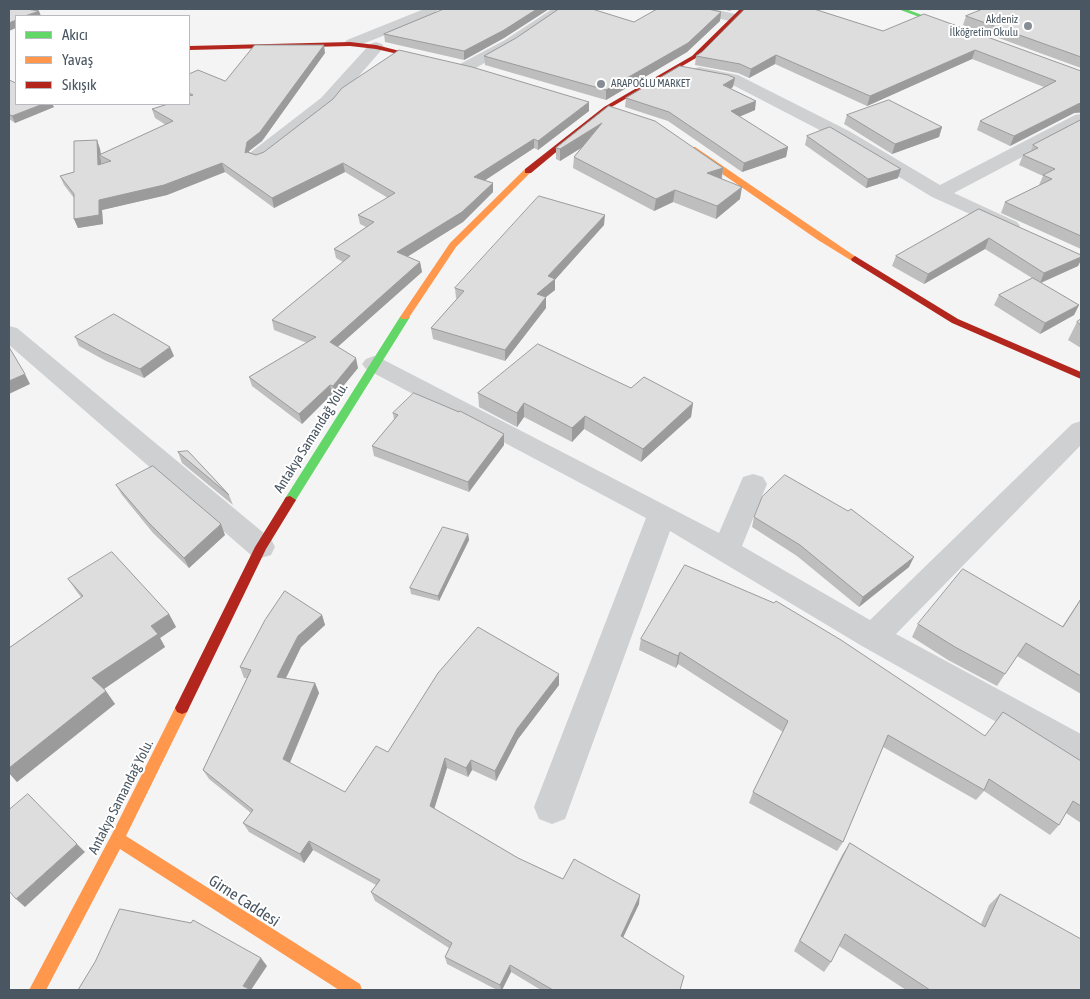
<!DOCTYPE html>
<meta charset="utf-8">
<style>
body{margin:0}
#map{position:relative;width:1090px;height:999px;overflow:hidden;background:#f4f4f4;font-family:"Asap Condensed",sans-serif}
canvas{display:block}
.frame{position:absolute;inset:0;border:10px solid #4a5661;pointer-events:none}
.legend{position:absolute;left:15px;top:15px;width:175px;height:90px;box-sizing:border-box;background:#fff;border:1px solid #b7bbc0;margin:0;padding:6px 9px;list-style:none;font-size:15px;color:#4a5661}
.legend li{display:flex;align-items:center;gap:10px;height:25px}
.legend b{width:25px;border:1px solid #b7bbc0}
</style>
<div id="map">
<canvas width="1090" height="999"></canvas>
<div class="frame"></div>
<ul class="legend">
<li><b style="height:6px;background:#63d668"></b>Akıcı</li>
<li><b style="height:6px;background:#ff974d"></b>Yavaş</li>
<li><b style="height:6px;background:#b3261e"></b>Sıkışık</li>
</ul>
</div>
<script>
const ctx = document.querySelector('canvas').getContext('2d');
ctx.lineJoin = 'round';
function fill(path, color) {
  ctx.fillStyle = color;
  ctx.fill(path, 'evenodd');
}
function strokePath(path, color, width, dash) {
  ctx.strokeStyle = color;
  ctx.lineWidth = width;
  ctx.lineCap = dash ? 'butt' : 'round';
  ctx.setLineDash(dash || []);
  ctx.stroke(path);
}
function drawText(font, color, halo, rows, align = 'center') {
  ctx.font = font + ' "Asap Condensed",sans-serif';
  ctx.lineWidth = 4;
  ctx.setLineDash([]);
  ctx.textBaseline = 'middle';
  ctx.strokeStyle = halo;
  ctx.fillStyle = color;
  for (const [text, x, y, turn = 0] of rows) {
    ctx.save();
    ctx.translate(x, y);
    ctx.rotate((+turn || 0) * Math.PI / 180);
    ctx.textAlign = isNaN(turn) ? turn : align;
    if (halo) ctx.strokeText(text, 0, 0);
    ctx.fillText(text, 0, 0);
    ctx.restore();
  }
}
const street = new Path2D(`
 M424 9H438L432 17 357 46H347L344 43 347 40Z
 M552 9H568L515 46 472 70H460L458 67 460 64 505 40Z
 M689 9H714L739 15 741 18 739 21 734 22 691 12Z
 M376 42 382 44 384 47 333 106 265 160 258 162 251 160 249 156 251 152 321 98 370 44Z
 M699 67 738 75 849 131 940 185 1075 115 1081 114V126L954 193 1017 222 1020 226 1017 230 1010 232 932 197 837 139 727 82 693 75 691 72 693 69Z
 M9 326 17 328 271 539 275 547 271 555 261 558 251 555 9 345Z
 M374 356 382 359 719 533 743 477 753 474 763 477 767 484 742 546 870 620 1072 424 1081 421V445L896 634 1081 734V768L1069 763 862 646 670 531 565 819 552 824 539 819 534 807 646 518 366 369 362 364 366 359Z`);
const fast = new Path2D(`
 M898 9H906L959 29 954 30Z
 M405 314 410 317 294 503H286L284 500 286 497 400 317Z`);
const slow = new Path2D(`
 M689 147H695L859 259 858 261H852L818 240 689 151Z
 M525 169 532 171 456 247 408 319H402L400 317 450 243Z
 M182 702 187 704 189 708 126 836 360 984 362 990H339L120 849 46 990H29L112 834 177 704Z`);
const jam = new Path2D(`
 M740 9H746L696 58 608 109 531 173H525V169L604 107 692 56Z
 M350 42 376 45 436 60 433 62 376 49 350 46 189 50V46Z
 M855 256 958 319 1081 372V379L952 323 852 261 851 259Z
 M290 496 296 500 266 549 187 712 182 714 177 712 175 708 177 704 255 547 286 497Z`);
const wall = new Path2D(`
 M444 9H549L504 38 464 60 385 42 384 34Z
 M721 9H733L730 11Z
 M745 9H818L817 10 883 31 1081 71V113H1074L1010 146 977 130 980 121 1044 87 972 59 867 106 775 64 749 78 738 73 695 65 696 56 702 52Z
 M1081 9V68L963 25 966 16Z
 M721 12 720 21 687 52 606 100 485 65 484 56 634 22Z
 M325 53 262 141 249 151V152L256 155 589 111 538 150 534 148 484 180 493 183V192L463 222 407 256 420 262 422 272 337 347 358 368 335 396 332 394 302 424 252 386 249 377 307 343 274 330 272 320 343 262 336 258 334 249 366 227 360 224 358 215 388 198 345 172 274 208 225 172 167 195 102 210 103 224 78 228 74 219V198L64 185 60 176 74 172 97 140 100 149 101 154 166 125 155 118 152 109 189 104V74L225 81Z
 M9 80 16 104H52L54 107 15 123 9 119Z
 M733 87 731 88 755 110 739 117 788 147 786 157 742 172 668 121 625 107 626 98Z
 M609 106 723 168 722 179 740 199 716 219 673 202 654 211 573 168 574 157 581 148 560 161 556 159V148Z
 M847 115 942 127 939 137 892 154 844 124Z
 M1081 120V249L1001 213 1005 202 1040 185H1039L1043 176 1019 165 1023 155 1031 151 1033 145Z
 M807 136 898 178 866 188 805 145Z
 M979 209 1081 255V260L1078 266 1041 283 1079 305 1074 315 1040 334 994 305 999 295 1032 278 985 249 924 284 892 266 896 256Z
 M604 225 555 279V290L546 297V308L505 361 433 339 431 328 457 299 456 298 455 288Z
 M1081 319V348L1068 340 1077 322Z
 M75 337 174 356 144 378 106 361 79 346Z
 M631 388 693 403 691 417 641 462 584 429 572 442 524 417 517 427 479 407 478 393Z
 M459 412 504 434V445L469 492 374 456 372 446 394 420 393 413Z
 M178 452 218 483 229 495 233 505 182 463Z
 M116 485 225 535 189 568 153 533 122 495Z
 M754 517 909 567 859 607 797 556 752 527Z
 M468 534 469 540 439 601 411 594 410 588Z
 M68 579 169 614 176 627 160 638 165 647 104 689 115 704 17 782 9 773V648L81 597 77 592Z
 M1081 598V694L1017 656 997 686 948 660 912 637 918 624 1062 627Z
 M322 615 325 625 301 647 286 678 315 683 319 693 290 763 345 792 388 752 559 685 518 739 496 781 472 770 468 777 447 768 434 809 518 858 563 879 639 904 623 937 680 990H541L511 972 502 990H497L447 964 445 957 449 948 375 901 371 892 376 885 313 850 304 863 249 832 243 823 251 813 209 779 203 770 247 678H244L240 667Z
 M641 639 985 736 1081 761V823L1066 813 1059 825 1050 835 984 791 976 800 883 747 843 842 837 851 749 803 753 792 783 732 678 664 676 668 639 650Z
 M850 843 981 924 989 905 1000 894 1081 990H906L839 946 831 962 824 972 794 951 842 855Z`);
const shadedWall = new Path2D(`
 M537 9H549L504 38 464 60V51Z
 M39 11 41 16H25Z
 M721 12 720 21 687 52 606 100V90Z
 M16 20V28L9 31V23Z
 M324 45 325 53 262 141 249 151 247 162 245 153 247 142Z
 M975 50 972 59 867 106 870 96Z
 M776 55 775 64 749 78 751 69Z
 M735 78 733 87 722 94 723 85Z
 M756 101 755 110 729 121 731 111Z
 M589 102V111L538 150V141Z
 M1081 103V112L1074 113 1010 146 1014 136 1078 104Z
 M43 104H52L54 107 15 123 12 116Z
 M602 123V135L560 161V149Z
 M942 127 939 137 892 154 895 144Z
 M534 139V148L475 187 474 177Z
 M97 140 100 149 101 156 99 155 101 160V174L98 165Z
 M788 147 786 157 742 172 744 163Z
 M222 163 225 172 167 195 102 210 103 224 78 228 74 219 99 200Z
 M343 163 345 172 274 208 272 198Z
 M723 168 721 180 707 173Z
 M901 169 898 178 866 188 868 179Z
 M493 183V192L463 222 399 262 397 252Z
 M742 187 740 199 716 219 717 206Z
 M675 190 673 202 654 211 656 199Z
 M605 215 604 225 554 281 555 279V290L537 304V294L548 276Z
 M989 238 985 249 924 284 928 274Z
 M1081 257V260L1078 266 1040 283 1044 273Z
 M420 262 422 272 332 352 330 342Z
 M546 297V308L505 361V350Z
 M1079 305 1074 315 1040 334 1045 323Z
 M170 347 174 356 144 378 140 369Z
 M356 358 358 368 335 396 333 386Z
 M25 374 30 384 9 394V381Z
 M330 385 332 394 302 424 299 414Z
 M524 403V417L517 427V413Z
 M693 403 691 417 641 462 643 449Z
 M585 416 584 429 572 442V428Z
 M504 434V445L469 492 468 482Z
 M221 524 225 535 189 568 184 558Z
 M468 534 469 540 439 601 438 596Z
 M914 557 909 567 859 607 863 597Z
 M169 614 176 627 160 638 165 647 101 691 92 678 151 626Z
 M322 615 325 625 301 647 281 688 277 677 298 636Z
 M680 652 678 664 676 668 678 656Z
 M559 674V685L518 739 496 781 495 771 517 729Z
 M315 683 319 693 287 769 283 759Z
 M106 691 115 704 17 782 9 773V768Z
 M445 758 447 768 432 816 430 806Z
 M471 760 472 770 468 777 466 768Z
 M309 841 313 850 304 863 300 854Z
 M77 844 85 852 25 907 16 899Z
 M640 895 639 904 620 944 621 936Z
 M261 958 267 966 251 990 243 986Z
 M510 965 511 972 502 990H501L500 985Z`);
const building = new Path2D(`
 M9 9H26L39 11 25 16H16V20L9 23Z
 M444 9H537L504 30 464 51 384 34Z
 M559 9H592L634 22 657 9H708L721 12 688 43 606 90 484 56 516 38Z
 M745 9H814L883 31 924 14 1081 71V103L1078 104 1014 136 980 121 1056 81 975 50 870 96 776 55 751 69 740 64 696 56 702 52Z
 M983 9H1081V57L966 16Z
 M255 45H324L260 132 247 142 245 153 247 152 256 155 264 152 333 99 342 88 399 50 472 67 589 102 538 141 534 139 474 177 493 183 462 212 397 252 420 262 330 342 356 358 333 386 330 385 299 414 249 377 316 337 272 320 350 256 334 249 374 222 358 215 395 193 343 163 272 198 222 163 164 185 99 200V215L74 219V194L60 176 74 172V141L97 140 98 165 111 161 99 155 173 121 152 109 168 104H189V96L193 95 189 93V74L198 70 225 81Z
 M680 66 728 75 735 78 723 85 756 101 731 111 788 147 744 163 669 112 626 98Z
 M9 80 16 83V104H43L12 116 9 114Z
 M889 100 942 127 895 144 847 115Z
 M609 106 655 121 723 168 707 173 742 187 717 206 675 190 656 199 574 157 602 123 560 149 556 148Z
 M1081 120V236L1005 202 1052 179 1043 175 1055 169 1023 155 1038 148 1033 145Z
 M830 127 901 169 868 179 807 136Z
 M539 196 605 215 548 276 555 279 537 294 546 297 505 350 431 328 464 291 455 288Z
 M979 209 1081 255V257L1044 273 989 238 928 274 896 256Z
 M1033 278 1079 305 1045 323 999 295Z
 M114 314 170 347 140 369 102 352 75 337Z
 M1081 319V325L1077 322Z
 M538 344 631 388 644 377 693 403 643 449 585 416 572 428 524 403 517 413 478 393Z
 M9 347 25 374 9 381Z
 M414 393 459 412 460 411 504 434 468 482 372 446 398 415 393 413Z
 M188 451 218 483 229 495 178 452Z
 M153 466 221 524 184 558 148 522 116 485Z
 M785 475 848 511 851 509 914 557 863 597 800 545 754 517 762 497Z
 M443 527 468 534 438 596 410 588Z
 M112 552 169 614 151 626 158 634 92 678 106 691 9 768V648L83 596 68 579Z
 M685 565 774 603 776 601 841 640 985 736 1003 712 1081 761V806L1073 801 1059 825 989 779 984 790 888 735 843 842 753 792 788 721 680 652 678 656 641 639Z
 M963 569 1063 627 1081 599V676L1026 643 1005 674 955 647 918 624Z
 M285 591 322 615 298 636 277 677 315 683 283 759 345 792 376 746 388 752 438 673 478 627 559 674 517 729 495 771 471 760 466 768 445 758 430 806 518 858 563 879 574 859 640 895 621 936 684 976 680 990H553L510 965 500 985 445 957 452 943 371 892 380 880 309 841 300 854 243 823 253 810 203 770 251 670 240 667 265 620Z
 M28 794 77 844 16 899 9 891V810Z
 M850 843 985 927 1000 894 1081 939V990H930L845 934 831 962 800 941Z
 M120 909 191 923 193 920 261 958 243 986 251 990H78L95 962Z`);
const markers = [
 [1028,26,5,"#868d94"],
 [601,84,5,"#868d94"]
];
const farPoinames = [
 ["Akdeniz",1018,20],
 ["İlköğretim Okulu",1018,33],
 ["ARAPOĞLU MARKET",611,84,"left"]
];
const streetNames = [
 ["Antakya Samandağ Yolu.",311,438,-58],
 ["Antakya Samandağ Yolu.",121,797,-63]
];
const nearStreetnames = [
 ["Girne Caddesi",244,901,33]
];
fill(street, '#ced0d2');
fill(fast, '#63d668');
fill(slow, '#ff974d');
fill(jam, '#b3261e');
fill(wall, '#bebebf');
fill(shadedWall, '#9b9b9b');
fill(building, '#ddddde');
strokePath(building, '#9b9b9b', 1);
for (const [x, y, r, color] of markers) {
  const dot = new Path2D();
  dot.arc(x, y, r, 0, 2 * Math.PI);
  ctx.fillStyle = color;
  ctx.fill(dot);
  strokePath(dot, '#fff', 2);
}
drawText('11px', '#4a5661', '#fff', farPoinames, 'right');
drawText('14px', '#4a5661', '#fff', streetNames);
drawText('16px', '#4a5661', '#fff', nearStreetnames);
</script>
